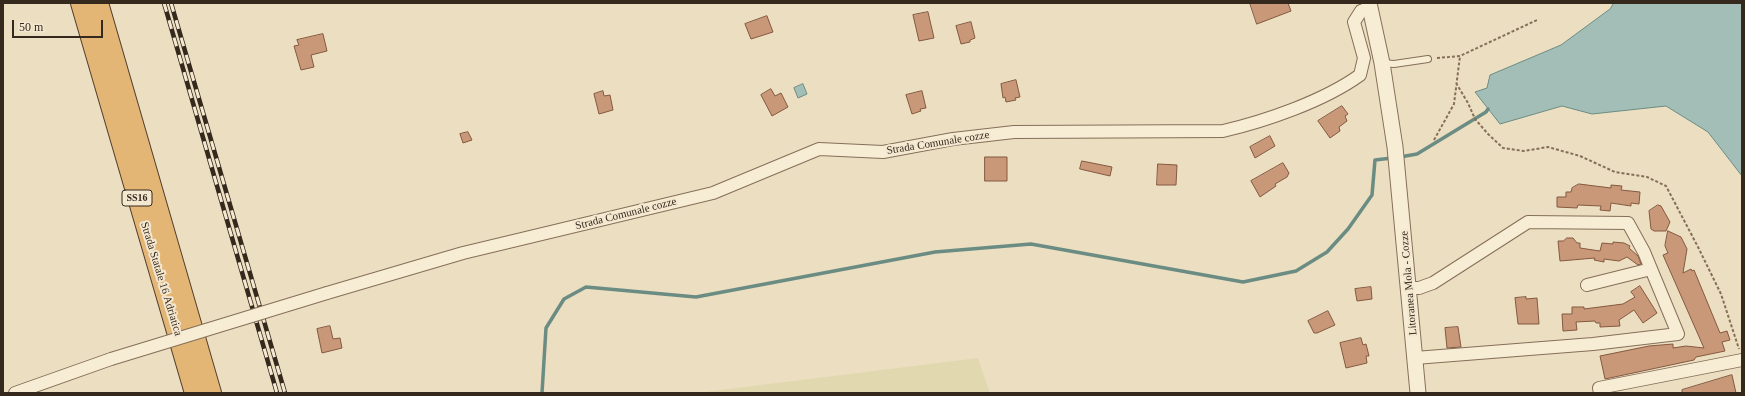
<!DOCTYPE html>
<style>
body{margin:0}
#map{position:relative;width:1745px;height:396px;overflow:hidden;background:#ecdec1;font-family:"Times New Roman",serif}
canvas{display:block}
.frame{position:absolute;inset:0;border:4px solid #35281d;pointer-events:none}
.scale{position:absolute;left:12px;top:20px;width:91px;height:18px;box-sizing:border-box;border:2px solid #35281d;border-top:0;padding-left:5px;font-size:12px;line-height:14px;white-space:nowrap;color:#35281d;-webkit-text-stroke:3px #f4e8d0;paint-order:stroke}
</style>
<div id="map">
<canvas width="1745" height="396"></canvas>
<div class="frame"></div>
<div class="scale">50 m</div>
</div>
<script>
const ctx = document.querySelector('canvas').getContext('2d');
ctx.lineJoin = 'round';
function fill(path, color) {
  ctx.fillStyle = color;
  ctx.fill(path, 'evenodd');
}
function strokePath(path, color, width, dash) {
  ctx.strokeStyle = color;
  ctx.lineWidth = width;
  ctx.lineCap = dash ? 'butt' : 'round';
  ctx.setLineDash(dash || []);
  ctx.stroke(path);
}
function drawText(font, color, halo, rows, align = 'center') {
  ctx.font = font + ' "Times New Roman",serif';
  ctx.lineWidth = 4;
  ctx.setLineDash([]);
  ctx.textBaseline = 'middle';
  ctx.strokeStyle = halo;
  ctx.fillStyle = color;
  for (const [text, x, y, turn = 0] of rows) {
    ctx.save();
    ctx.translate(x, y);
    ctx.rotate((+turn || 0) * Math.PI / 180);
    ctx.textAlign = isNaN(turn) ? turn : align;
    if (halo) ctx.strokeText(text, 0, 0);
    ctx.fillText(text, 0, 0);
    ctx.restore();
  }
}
const farmland = new Path2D(`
 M978 358 990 393H697Z`);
const water = new Path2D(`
 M1614 3H1742V176L1708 132 1666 106 1592 114 1562 106 1500 124 1475 92 1487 88 1490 75 1561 45 1610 9Z
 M803 84 807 94 798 98 794 88Z`);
const stream = new Path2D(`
 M1400 157 1417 154 1486 112 1488 109
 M542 393 546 328 564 299 586 287 696 297 935 252 1031 244 1243 282 1296 271 1327 252 1348 229 1372 195 1375 160 1392 158`);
const building = new Path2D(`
 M1250 3H1288L1291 11 1257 24Z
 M928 12 934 38 919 41 913 15Z
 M767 16 773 32 751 39 745 24Z
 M971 22 975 38 970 40V42L961 44 956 26Z
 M323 34 327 51 311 55 314 67 301 70 294 46 299 45 297 40Z
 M1016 80 1020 97 1015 98 1016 100 1006 102 1005 97 1003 98 1001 84Z
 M771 89 775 96 781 93 788 107 772 116 761 95Z
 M603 91 604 96 610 95 613 110 599 114 594 94Z
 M922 91 926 108 920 109 921 111 912 114 906 95Z
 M1342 106 1348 114 1345 116 1347 121 1339 127 1340 131 1330 138 1318 121Z
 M468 132 472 140 463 143 460 134Z
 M1270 136 1275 146 1255 158 1250 147Z
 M985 157H1007V181H985Z
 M1082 161 1112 167 1110 176 1080 169Z
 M1283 163 1289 173 1287 177 1275 184 1276 186 1260 197 1251 181Z
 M1158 164 1177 165 1176 185H1157Z
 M1579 184 1611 188V185L1622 186 1621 190 1640 192 1639 204 1631 203V206L1611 203 1610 211 1600 210 1601 206 1578 205 1577 208 1557 207V197H1566V192H1571L1572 188Z
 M1658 205 1661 206 1670 222 1666 231H1654L1651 229 1649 211Z
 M1668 231 1681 237 1687 249 1683 273 1691 269 1692 271 1694 270 1720 333 1727 331 1730 340 1722 342 1725 351 1696 357 1694 360 1605 379 1600 356 1649 346 1673 344V348L1686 346 1704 348 1663 255 1668 253 1665 246Z
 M1567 238H1573L1577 243H1580V248L1600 251 1602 243 1613 244V242L1624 243 1630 246 1629 248 1638 256 1641 264 1638 265 1627 257 1619 261 1604 259V262L1594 260 1595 258 1560 261 1558 241H1563Z
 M1640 286 1657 313 1643 323 1634 310 1619 320 1620 326 1600 327V323H1596L1595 321 1576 322 1577 330 1563 331 1562 314H1572V307H1584V309L1623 304 1635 297 1631 292Z
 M1371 287 1372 299 1357 301 1355 289Z
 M1526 297V299L1537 298 1539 324H1518L1515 298Z
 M1328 311 1335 325 1317 333H1314L1308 321Z
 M330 326 333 339 340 338 342 348 322 353 317 329Z
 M1458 327 1461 347 1447 348 1445 328Z
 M1361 338 1363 345 1366 344 1369 356H1366L1367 363 1346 368 1340 343Z
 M1732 375 1736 393H1682V390Z`);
const path = new Path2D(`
 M1437 58 1460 56 1537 20
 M1456 83 1468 103 1475 119 1488 134 1503 148 1524 151 1548 147 1580 156 1615 172 1647 177 1666 186 1698 247 1721 294 1739 349
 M1434 140 1454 104 1460 56`);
const service = new Path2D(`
 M1382 63 1394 64 1428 59`);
const minor = new Path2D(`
 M1587 285 1651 269
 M1409 288H1419L1433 283 1528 222 1628 223 1644 252 1678 334 1593 344 1415 358
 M327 293 463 253 713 193 819 149 883 152 953 139 1014 132 1223 131C1266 121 1324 101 1360 75L1364 58 1354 22 1361 11 1370 8
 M15 393 111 359
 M1600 393 1599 388 1742 360`);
const tertiary = new Path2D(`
 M1369 3 1382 63 1395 147 1418 393`);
const trunk = new Path2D(`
 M81 3 195 393
 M98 3 211 393`);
const rail = new Path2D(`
 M164 3 277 393
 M171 3 285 393`);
const minorBridge = new Path2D(`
 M111 359 327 293`);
const shields = [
 [137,198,30]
];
const shieldNames = [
 ["SS16",137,198]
];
const streetNames = [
 ["Strada Comunale cozze",938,143,-9],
 ["Strada Comunale cozze",626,214,-14],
 ["Strada Statale 16 Adriatica",161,279,73],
 ["Litoranea Mola - Cozze",1409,283,-95]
];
fill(farmland, '#e1d8af');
fill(water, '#a3beb6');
strokePath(water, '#6b8c83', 1);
strokePath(stream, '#6b8c83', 3.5);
fill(building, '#c99878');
strokePath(building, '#835940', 1);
strokePath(service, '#856f59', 8);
strokePath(minor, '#856f59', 14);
strokePath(tertiary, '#856f59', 17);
strokePath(trunk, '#523e2e', 22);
strokePath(path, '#856f59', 2, [3, 2]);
strokePath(service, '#f7ecd4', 6);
strokePath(minor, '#f7ecd4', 12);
strokePath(tertiary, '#f7ecd4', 15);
strokePath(trunk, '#e4b676', 20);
strokePath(rail, '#35281d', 4.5);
strokePath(rail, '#f4e8d0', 3, [9]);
strokePath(minorBridge, '#856f59', 14, []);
strokePath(minorBridge, '#f7ecd4', 12);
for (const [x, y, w] of shields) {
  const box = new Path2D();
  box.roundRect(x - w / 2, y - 8, w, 16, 3);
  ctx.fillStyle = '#f4e8d0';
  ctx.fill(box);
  strokePath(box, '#35281d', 1);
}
drawText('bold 10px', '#35281d', null, shieldNames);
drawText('11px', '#35281d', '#f4e8d0', streetNames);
</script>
